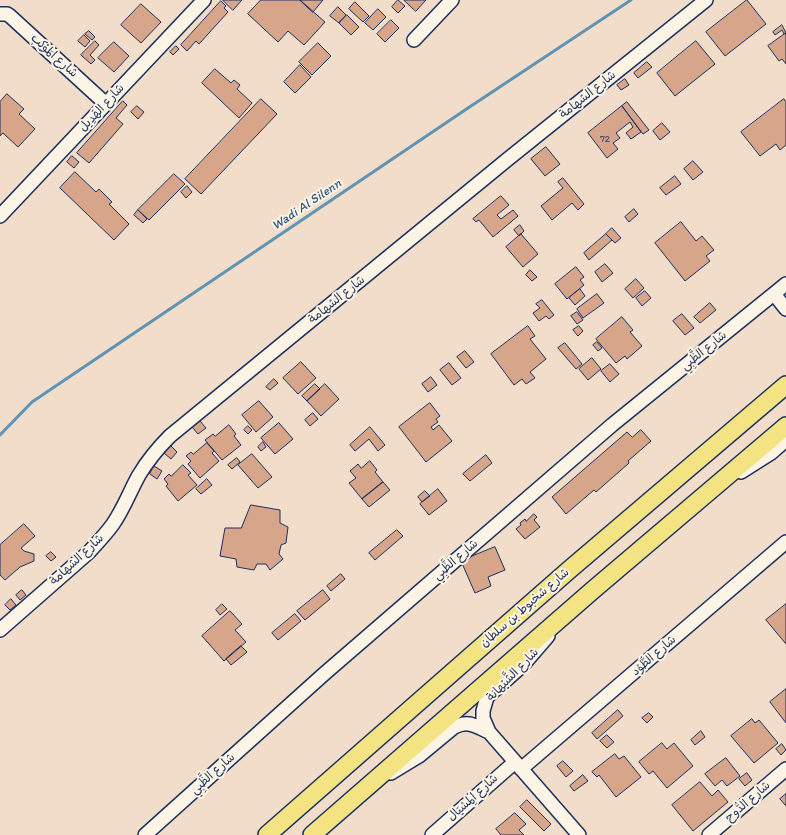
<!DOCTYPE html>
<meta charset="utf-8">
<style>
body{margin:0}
canvas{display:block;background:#f1ddca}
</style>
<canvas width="786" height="835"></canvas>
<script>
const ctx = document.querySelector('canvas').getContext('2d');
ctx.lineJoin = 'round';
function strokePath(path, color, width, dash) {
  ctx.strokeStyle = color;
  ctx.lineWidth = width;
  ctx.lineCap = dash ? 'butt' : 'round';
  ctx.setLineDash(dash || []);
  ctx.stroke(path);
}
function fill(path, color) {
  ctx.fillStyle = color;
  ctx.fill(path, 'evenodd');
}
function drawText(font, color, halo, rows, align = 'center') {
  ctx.font = font + ' Itim,"Playpen Sans Arabic",sans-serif';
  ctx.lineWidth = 4;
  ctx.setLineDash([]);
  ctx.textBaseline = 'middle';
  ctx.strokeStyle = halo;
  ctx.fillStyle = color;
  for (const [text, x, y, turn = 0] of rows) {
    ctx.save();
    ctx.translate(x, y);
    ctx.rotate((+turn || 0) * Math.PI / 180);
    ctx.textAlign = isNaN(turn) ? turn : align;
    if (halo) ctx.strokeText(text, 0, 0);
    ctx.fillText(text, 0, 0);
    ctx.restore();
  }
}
const stream = new Path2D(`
 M0 435 32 402 468 108 631 0`);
const building = new Path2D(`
 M223 0H242L233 10Z
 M261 0H300L325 22 304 45 288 31 278 42 248 14Z
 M300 0H323L313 12Z
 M398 0 405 6 398 13 392 7Z
 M404 0H426L416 11Z
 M747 0 766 24 725 56 706 32Z
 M221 1 226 6 224 8 228 12 199 44 196 41 187 51 181 45Z
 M355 2 369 16 363 22 349 9Z
 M141 4 161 22 141 43 121 25Z
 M338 7 346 15 339 23 330 16Z
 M378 9 386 17 373 30 365 23Z
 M347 15 359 27 351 35 339 23Z
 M391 20 399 28 385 42 377 34Z
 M782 25 786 33 784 34 782 30 775 35 773 32Z
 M89 31 95 37 92 40 85 34Z
 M786 33V64L782 59 779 61 768 46Z
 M84 35 90 41 85 47 78 41Z
 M95 41 99 45 90 55 95 60 91 64 81 55Z
 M696 41 715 64 675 96 657 73Z
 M114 42 129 56 114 72 98 58Z
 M318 43 331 56 312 75 299 62Z
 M176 46 179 49 173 55 170 52Z
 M647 62 652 67 638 78 634 73Z
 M300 65 311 77 295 93 284 82Z
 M215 69 231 83 234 80 240 85 237 89 252 103 239 118 202 83Z
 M625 79 629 85 621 90 617 85Z
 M7 94 24 109 19 114 35 129 18 147 3 133 0 136V102Z
 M261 99 277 114 201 194 185 179Z
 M784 99 786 102V145L780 150 776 144 760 156 741 132Z
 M123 101 127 105 116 118 123 124 89 163 77 153Z
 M627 102 649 130 643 134 622 106Z
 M137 106 144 112 138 119 131 112Z
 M622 106 641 132 631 139 626 133 633 127 630 122 616 133 620 138 613 143 618 149 607 158 588 133Z
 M662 123 670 132 660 140 653 131Z
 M546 147 560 164 545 176 531 159Z
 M72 156 79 162 74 168 67 162Z
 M693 161 703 172 693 180 684 169Z
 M75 172 96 192 99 189 112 202 109 204 129 224 114 240 60 188Z
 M174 174 185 184 149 220 138 210Z
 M675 176 681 184 666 195 660 188Z
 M563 178 584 204 578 210 572 203 552 220 541 206 563 188 558 182Z
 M187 186 192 192 186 198 181 192Z
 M501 196 509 205 497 215 501 219 513 210 518 216 493 237 479 220 476 222 473 219Z
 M634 209 638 214 629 222 625 217Z
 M138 210 147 219 143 223 134 215Z
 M681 222 696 241 702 236 714 250 706 256 710 261 685 281 655 243Z
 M520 225 524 231 519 236 514 230Z
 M612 228 621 238 615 243 606 234Z
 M521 234 538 254 523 267 506 247Z
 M606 234 612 240 589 260 584 253Z
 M605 264 613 273 602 282 595 272Z
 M576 267 584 277 580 280 584 285 567 299 555 284Z
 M530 270 537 277 532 281 526 275Z
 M636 279 644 288 633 298 625 289Z
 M580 289 585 296 575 305 569 298Z
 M645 291 651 298 642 306 636 298Z
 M597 294 604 303 583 318 577 309Z
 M542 300 554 315 549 319 546 316 539 321 533 313 540 308 536 304Z
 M710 303 716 310 700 323 694 317Z
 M577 312 583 320 577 324 571 316Z
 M682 314 694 328 685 335 673 321Z
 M622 317 633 330 630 332 642 346 627 359 625 356 616 363 596 339Z
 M528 326 535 336 530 339 546 359 530 372 535 378 526 384 522 379 514 385 491 354Z
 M579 326 583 331 578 336 573 330Z
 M597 342 602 348 598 351 593 345Z
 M565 343 582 364 576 369 558 348Z
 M465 351 474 362 466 368 457 357Z
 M592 358 601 369 588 380 579 369Z
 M301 362 316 378 298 394 283 378Z
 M449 363 461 378 452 385 440 370Z
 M610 364 619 374 610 382 601 371Z
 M431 377 437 385 428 392 422 384Z
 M274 379 278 383 270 390 266 387Z
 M315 384 320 389 307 401 302 396Z
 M325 384 339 399 321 416 307 401Z
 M259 401 273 417 256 432 242 415Z
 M430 403 440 416 436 419 438 422 431 427 433 430 439 425 452 441 426 462 399 427Z
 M313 413 318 419 310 426 305 420Z
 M200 421 206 428 198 434 192 427Z
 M279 423 293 439 275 454 261 438Z
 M229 425 236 434 234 436 241 445 222 460 205 440 213 434 215 436Z
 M248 426 252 430 248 434 244 430Z
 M370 427 385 445 378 451 369 439 355 451 350 445Z
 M641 430 651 441 628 461 629 463 596 492 594 490 566 514 552 497 627 432 632 437Z
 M263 442 266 447 261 451 258 447Z
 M207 443 214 451 212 453 219 461 200 478 188 464 191 461 186 456 191 452 193 454Z
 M171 446 177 452 171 459 164 453Z
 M252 454 272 477 258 488 238 465Z
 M486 455 492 463 470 481 463 474Z
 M237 458 240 462 232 469 228 465Z
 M370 461 377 470 375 472 383 482 362 499 349 483 356 478 350 471 358 464 361 468Z
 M183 465 191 473 188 475 197 485 178 501 166 486 168 484 164 479 169 474 171 476Z
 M154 466 162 471 157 479 150 474Z
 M207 479 212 485 201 494 196 489Z
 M383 482 390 490 369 507 362 499Z
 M438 489 447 501 429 515 420 504Z
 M425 491 430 496 422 502 418 497Z
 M251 505 280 510V523L288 527 286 543 281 545 279 554 283 559 270 570 266 564H257L254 570 237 567 236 559 220 556 225 528H241Z
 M534 514 537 517 534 520 540 527 525 539 516 529 521 525 520 523 525 519 526 521Z
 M24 524 35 536 21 548 24 551 34 554V561L20 567 5 580 0 575V545Z
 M397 530 403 536 375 560 369 553Z
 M495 547 505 570 488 577 491 586 475 593 461 561Z
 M51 552 56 557 51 561 46 556Z
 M341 574 345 579 331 591 327 586Z
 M22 590 26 595 20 600 16 595Z
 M323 590 330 599 305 620 297 611Z
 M11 599 16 605 10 610 5 605Z
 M222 604 227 609 220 615 216 610Z
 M786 604V644L766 620Z
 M230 611 242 624 235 630 246 642 224 661 202 636Z
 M295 614 301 621 278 640 272 633Z
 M241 646 247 652 231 665 226 659Z
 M786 689V723L770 702Z
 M618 710 623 716 597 739 592 733Z
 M649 713 653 717 647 723 642 718Z
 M752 719 755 723 759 720 778 743 754 763 731 736Z
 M701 731 705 737 695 745 691 740Z
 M607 735 614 742 607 748 600 741Z
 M662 743 667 749 674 743 693 766 667 788 653 771 649 774 639 762Z
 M782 744 786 750 781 755 776 749Z
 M615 754 619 759 624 756 641 777 616 797 599 775 597 777 592 772Z
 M726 758 740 776 727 786 722 780 715 786 705 774Z
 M563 761 573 771 566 777 557 766Z
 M747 773 752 780 745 786 739 779Z
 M583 775 588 781 574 791 570 786Z
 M700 782 712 796 718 790 728 802 693 831 672 805Z
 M786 794V806L780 799Z
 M527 800 551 824 544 831 520 807Z
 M515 813 526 824 519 830 524 835H501L496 829Z`);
const minor = new Path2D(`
 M0 14H7L10 16 106 104
 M414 40 452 0
 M0 216 204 0
 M774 294 786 309
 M741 472 771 453 786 440
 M0 630 89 552C97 543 106 534 113 524 124 508 130 491 139 475 148 460 158 448 170 436L508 159 706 0
 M548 636 523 665 487 697 483 711V718L489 732 579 835
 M521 769 786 542
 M391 773 419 756 454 727C469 720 475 726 489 732
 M145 835 324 674 612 425 786 284
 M432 835 515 762
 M709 835 786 769`);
const major = new Path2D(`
 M267 835 569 570 786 385
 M312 835 593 590 786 426`);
const numberNames = [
 ["72",605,139]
];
const streetNames = [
 ["شارع المَوْكِب",54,56,42],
 ["شارع الشهامة",588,95,-39],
 ["شارع الهَدِيل",102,108,-47],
 ["شارع الشهامة",337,300,-39],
 ["شارع الظَّبِي",704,351,-39],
 ["شارع الشهامة",77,560,-43],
 ["شارع الظَّبِي",456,560,-41],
 ["شارع شخبوط بن سلطان",525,608,-41],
 ["شارع الطَّوْد",654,656,-41],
 ["شارع الشَّبْهانة",513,675,-46],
 ["شارع الظَّبِي",213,774,-42],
 ["شارع المِسْيَال",473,798,-42],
 ["شارع الدُّوح",748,802,-41]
];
const waterNames = [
 ["Wadi Al Silenn",307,205,-34]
];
strokePath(stream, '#5f94b4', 3);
fill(building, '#d7a68a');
strokePath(building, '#1b2f5e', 1);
strokePath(minor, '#1b2f5e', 16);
strokePath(major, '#1b2f5e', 20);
strokePath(minor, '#fcf5e5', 13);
strokePath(major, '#f4e382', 17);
drawText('10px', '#4a4d69', null, numberNames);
drawText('12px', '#1b2f5e', '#fcf5e5', streetNames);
drawText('italic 13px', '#385982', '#fcf5e5', waterNames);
</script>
